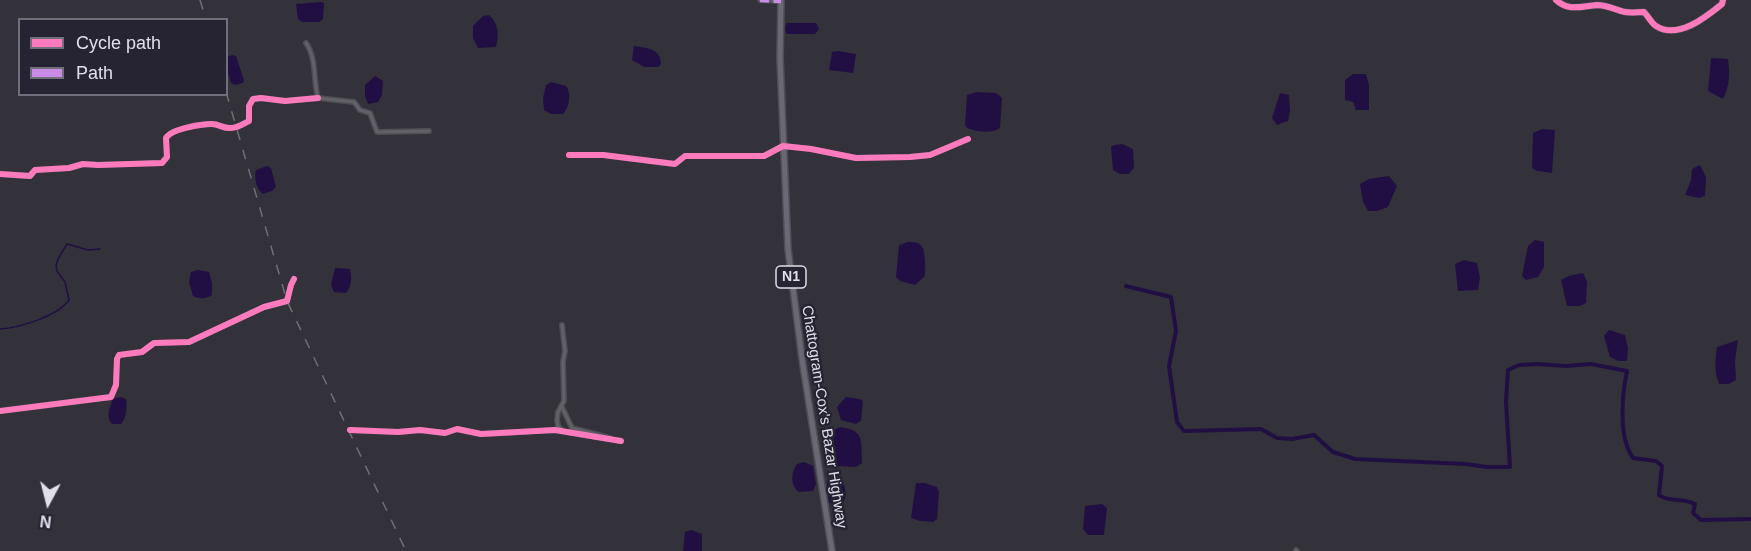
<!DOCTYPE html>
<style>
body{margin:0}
#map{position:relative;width:1751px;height:551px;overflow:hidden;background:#33323a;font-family:Helvetica,sans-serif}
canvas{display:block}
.legend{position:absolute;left:18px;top:18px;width:210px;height:78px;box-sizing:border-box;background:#262433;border:2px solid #706f7c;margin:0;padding:8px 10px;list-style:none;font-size:18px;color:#e0dfe9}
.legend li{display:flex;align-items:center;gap:12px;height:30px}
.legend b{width:30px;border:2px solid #706f7c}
.north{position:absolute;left:18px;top:473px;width:60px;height:60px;-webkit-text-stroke:4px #262433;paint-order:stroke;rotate:187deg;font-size:16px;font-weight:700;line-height:24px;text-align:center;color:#e0dfe9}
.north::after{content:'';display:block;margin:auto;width:21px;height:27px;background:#e0dfe9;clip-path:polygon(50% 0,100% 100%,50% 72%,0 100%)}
</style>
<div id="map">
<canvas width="1751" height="551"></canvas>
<ul class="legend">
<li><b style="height:8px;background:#fd7abc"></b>Cycle path</li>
<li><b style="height:8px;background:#ca8be6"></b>Path</li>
</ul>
<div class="north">N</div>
</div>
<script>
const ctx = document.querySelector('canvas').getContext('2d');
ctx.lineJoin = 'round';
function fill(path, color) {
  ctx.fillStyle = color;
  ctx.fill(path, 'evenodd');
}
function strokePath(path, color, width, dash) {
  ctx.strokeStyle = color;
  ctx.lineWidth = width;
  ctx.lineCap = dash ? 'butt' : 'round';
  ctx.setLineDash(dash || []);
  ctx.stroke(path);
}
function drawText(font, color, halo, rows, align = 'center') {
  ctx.font = font + ' Helvetica,sans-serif';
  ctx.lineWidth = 5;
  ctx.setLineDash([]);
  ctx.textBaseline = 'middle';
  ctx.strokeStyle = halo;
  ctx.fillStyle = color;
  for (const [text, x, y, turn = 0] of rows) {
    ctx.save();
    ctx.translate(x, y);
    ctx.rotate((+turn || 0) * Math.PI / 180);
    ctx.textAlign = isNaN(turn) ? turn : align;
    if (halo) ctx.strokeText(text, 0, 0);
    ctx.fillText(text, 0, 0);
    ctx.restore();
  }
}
const water = new Path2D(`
 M321 2 324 3 323 19 319 22H302L298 19 296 4Z
 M489 15C499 24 499 35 496 47L478 48 473 38V26L483 16Z
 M787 23H816L819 29 815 34H788L786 33 785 28Z
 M634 46C646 48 661 48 661 64L658 67H644L632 60Z
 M838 51 856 54 853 73 829 70 832 52Z
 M232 55 236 56 244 80 243 83 235 85 231 83 227 69V57Z
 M1711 58 1728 59C1730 74 1730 85 1723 99L1708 91Z
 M1353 74H1366L1369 85V110H1356L1353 102 1345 100V80Z
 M375 76 383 81 382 95 378 102 368 104 365 96V85Z
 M551 82 566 86C572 93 569 108 563 114H551L544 110 543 98 546 85Z
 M976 92 996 93 1002 98 1000 128C991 134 977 132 967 128L965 125 967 95Z
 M1280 93 1289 95 1290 111 1288 121 1277 125 1272 118Z
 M1542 129 1555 130 1552 173 1537 171 1532 168 1533 133Z
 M1122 144 1133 149 1134 168 1129 174H1120L1113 170 1111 147 1114 145Z
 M1700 165 1706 177 1705 196 1699 198 1685 195 1691 180 1692 169Z
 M267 166 271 168 276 187 272 191 263 194C256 189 254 178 256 170Z
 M1389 176 1397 186 1388 207 1377 211H1368L1363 202 1360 184 1369 179Z
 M1535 240 1544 242V267L1538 277 1526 280 1522 276 1528 246Z
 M908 242C911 242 915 242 918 243 927 247 925 267 925 276L915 285 900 281 896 277 899 245Z
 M1464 260 1477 263 1480 278 1478 290 1458 291 1455 264Z
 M335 268 350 269C352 278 352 285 346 293L334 292 331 285Z
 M198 270 209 272 212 283V295C206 299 199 299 193 296L189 282 191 272Z
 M1583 273 1587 282 1586 303 1580 306H1567L1561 280 1569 276Z
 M1609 330 1625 335 1628 348 1627 361H1618L1610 357 1604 336Z
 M1738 340 1735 361 1736 380 1729 384H1719C1714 371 1715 360 1717 347Z
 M121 397 126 399C127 408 127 417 121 424H112C105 417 110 407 113 399Z
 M846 397 860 399 863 401 861 421 856 424 841 420 837 407Z
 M840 427C865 430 861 441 862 463L856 467 837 466V459L832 457V439L834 430Z
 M804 462 813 466 816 484 813 491 799 492C790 486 791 472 797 464Z
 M829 481 844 484 846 495 844 501 838 504 829 503 827 483Z
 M916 483H925L937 487 939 492 937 519 933 522 920 521 911 518Z
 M1102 504 1107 508 1104 535H1088L1083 529 1085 506Z
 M691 530 702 534V551H683L685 532Z`);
const stream = new Path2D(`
 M0 329C19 328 58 316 69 300L65 282 57 271 56 266 58 259 67 244 88 250 100 249`);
const canal = new Path2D(`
 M1126 286 1171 297 1176 331 1169 366 1177 422 1184 431 1261 429 1277 438 1292 439 1314 435 1333 452 1355 459 1466 464 1487 467H1510L1506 402 1508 370 1519 365 1537 364 1566 366 1591 364 1627 371C1622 395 1618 437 1633 458L1656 461 1662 466 1659 495C1669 503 1683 497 1695 504L1693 513 1701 520 1751 519`);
const minor = new Path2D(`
 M760 0 781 1
 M306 43C317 59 313 80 318 98L354 102 360 110 370 113 377 132 429 131
 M569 155H603L675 164 685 156H764L783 146 811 149 856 158 910 157 930 155 968 139
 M0 174 30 176 35 170 69 168 83 164 98 165 162 163 167 157 166 138C171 129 201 124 212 124 219 124 224 129 231 128 238 128 243 124 249 121V106L253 99 261 98 285 101 318 98
 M562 325 565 351 563 362 564 401 558 412 557 420 558 426 562 430
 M562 407 572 428 610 438
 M0 411 111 397 116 385 117 359 119 355 142 352 154 343 189 342 264 307 287 301 291 285 294 279
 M350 430 398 432 420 430 445 433 457 429 481 434 555 430 621 441
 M1296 550 1297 551`);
const tertiary = new Path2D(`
 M1556 0C1569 12 1582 6 1597 5 1607 5 1616 10 1625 12 1630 13 1638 12 1644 12 1648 16 1652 24 1656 26 1678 40 1706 17 1722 4L1723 0`);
const trunk = new Path2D(`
 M781 0 780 58 788 249 802 359 832 551`);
const rail = new Path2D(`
 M200 0 206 20
 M226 92 287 301 406 551`);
const quiet = new Path2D(`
 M760 0 781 1`);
const cycleway = new Path2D(`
 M1556 0C1569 12 1582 6 1597 5 1607 5 1616 10 1625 12 1630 13 1638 12 1644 12 1648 16 1652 24 1656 26 1678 40 1706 17 1722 4L1723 0
 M569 155H603L675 164 685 156H764L783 146 811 149 856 158 910 157 930 155 968 139
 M0 174 30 176 35 170 69 168 83 164 98 165 162 163 167 157 166 138C171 129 201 124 212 124 219 124 224 129 231 128 238 128 243 124 249 121V106L253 99 261 98 285 101 318 98
 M0 411 111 397 116 385 117 359 119 355 142 352 154 343 189 342 264 307 287 301 291 285 294 279
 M350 430 398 432 420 430 445 433 457 429 481 434 555 430 621 441`);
const shields = [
 [791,277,30]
];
const shieldNames = [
 ["N1",791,277]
];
const streetNames = [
 ["Chattogram-Cox's Bazar Highway",824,417,81]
];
fill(water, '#210f44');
strokePath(stream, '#210f44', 1.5);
strokePath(canal, '#210f44', 4);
strokePath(minor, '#4f4e55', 6);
strokePath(tertiary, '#4f4e55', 7);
strokePath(trunk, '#4f4e55', 8);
strokePath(minor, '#626167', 3);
strokePath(tertiary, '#626167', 4);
strokePath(trunk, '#6a6874', 5);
strokePath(rail, '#706f76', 1.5, [10, 10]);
strokePath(quiet, '#ca8be6', 4.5, [9, 4.5]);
strokePath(cycleway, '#fd7abc', 6);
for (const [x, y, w] of shields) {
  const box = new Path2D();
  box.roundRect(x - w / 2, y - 11, w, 22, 4.5);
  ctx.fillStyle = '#262433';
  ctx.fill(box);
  strokePath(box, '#e0dfe9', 1.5);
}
drawText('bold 14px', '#e0dfe9', null, shieldNames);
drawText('15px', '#e0dfe9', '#262433', streetNames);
</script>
